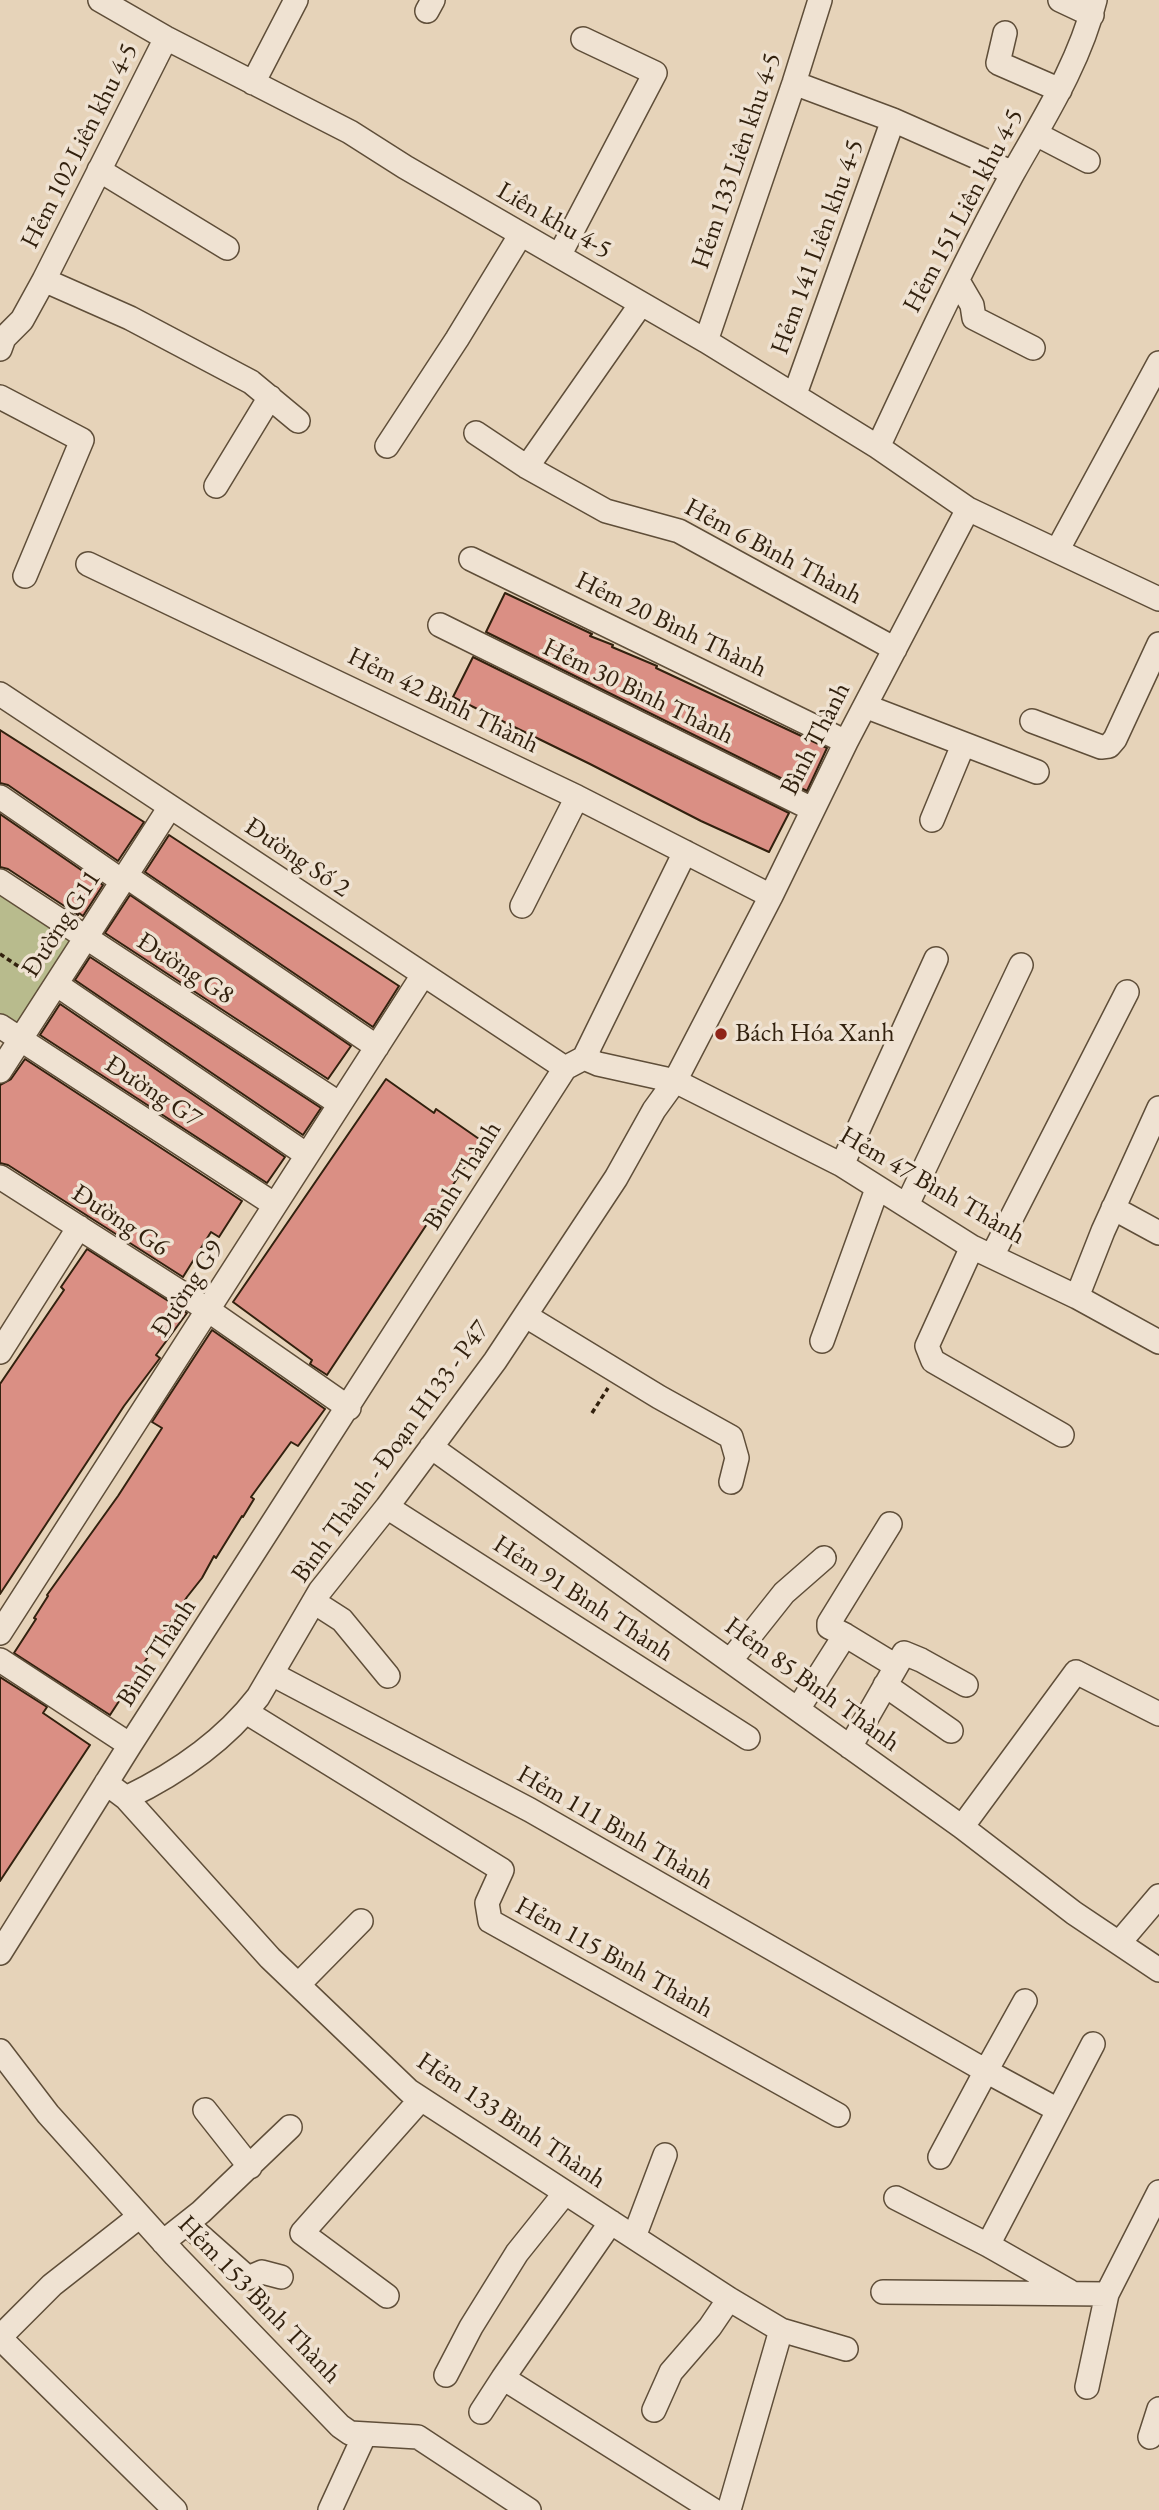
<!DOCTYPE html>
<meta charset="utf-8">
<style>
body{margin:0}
canvas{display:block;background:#e6d3b9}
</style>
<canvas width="1159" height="2510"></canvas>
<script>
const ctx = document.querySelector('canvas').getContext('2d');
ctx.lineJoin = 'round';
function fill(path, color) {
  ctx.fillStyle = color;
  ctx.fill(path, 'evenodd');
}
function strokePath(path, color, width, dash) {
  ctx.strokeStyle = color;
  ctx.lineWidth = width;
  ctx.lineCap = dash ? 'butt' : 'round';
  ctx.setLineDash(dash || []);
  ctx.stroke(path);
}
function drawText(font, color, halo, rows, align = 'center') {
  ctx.font = font + ' "EB Garamond",serif';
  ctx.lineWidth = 7;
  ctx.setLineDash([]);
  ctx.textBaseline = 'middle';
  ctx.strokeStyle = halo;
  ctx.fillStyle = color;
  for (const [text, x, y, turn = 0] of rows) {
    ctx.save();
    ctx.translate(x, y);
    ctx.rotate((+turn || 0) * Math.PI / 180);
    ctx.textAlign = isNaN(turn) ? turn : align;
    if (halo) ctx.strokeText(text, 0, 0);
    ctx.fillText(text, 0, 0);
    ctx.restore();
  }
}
const green = new Path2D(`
 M0 895 70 941 18 1024 0 1013Z`);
const building = new Path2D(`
 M505 593 592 634 590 636 613 645 612 647 657 666 656 668 827 748 807 791 486 632Z
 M473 657 789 813 769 852 701 821 590 764 453 697Z
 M0 730 144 822 118 861 8 785 0 783Z
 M0 814 103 885 83 916 79 913 78 915 8 869 0 867Z
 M169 835 399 986 373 1027 145 872Z
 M130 895 351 1046 328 1079 105 933Z
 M90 957 321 1108 303 1135 75 980Z
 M60 1004 285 1157 267 1183 40 1035Z
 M25 1059 242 1201 219 1237 211 1232 183 1277 8 1165 0 1163V1085L11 1079Z
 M386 1079 434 1113 436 1109 482 1141 327 1375 310 1364 312 1360 233 1302Z
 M87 1249 187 1313 156 1355 160 1358 124 1406 0 1594V1384L64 1290 61 1287Z
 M212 1330 325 1409 298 1446 291 1442 251 1497 254 1499 243 1517 242 1516 216 1558 214 1556 202 1578 187 1597 110 1715 14 1653 36 1619 34 1618 48 1596 47 1595 118 1496 162 1428 152 1422Z
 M0 1677 47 1707 43 1713 90 1745 0 1881Z`);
const path = new Path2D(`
 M0 954 36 978
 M592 1413 608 1388`);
const minor = new Path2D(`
 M100 0 166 38 350 132 405 167 706 341 878 447 968 509 1159 599
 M1060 0 1092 15
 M427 11 433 0
 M1005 33 998 63 1060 90
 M253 83 296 0
 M794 83 893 120 1013 173
 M1036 134 1088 161
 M99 170 227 248
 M559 256 655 73 583 39
 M44 280 130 318 251 382 298 421
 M958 281 972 305 974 318 1033 348
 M706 341 794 83 820 0
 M0 349 4 338 22 320 44 280 166 38
 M795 394 893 120
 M0 397 82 440 25 576
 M476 433 527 467 606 511 679 531 895 649
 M387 446 457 339 521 234
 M878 447C921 355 964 262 1013 173 1044 118 1080 62 1095 0
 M527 467 641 304
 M216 486 270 397
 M1058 549 1159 363
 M471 559 846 742
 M88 564 577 797 771 896
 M440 625 812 809
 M0 694 565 1068
 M865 706 1037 772
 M1032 721 1101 747 1109 746 1115 739 1159 644
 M0 797 122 881
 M932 820 963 745
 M126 876 377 1047
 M0 881 340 1104
 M522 906 577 797
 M56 984 307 1155
 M0 1026 275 1205
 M584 1058 685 852
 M0 1071 170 807
 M842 1165 936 959
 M0 1177 208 1310 349 1408
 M907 1205 1021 965
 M1113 1208 1159 1233
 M972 1247 927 1346 933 1361 1062 1435
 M992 1256 1127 992
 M1077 1297 1103 1231 1159 1108
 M526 1316 659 1397 731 1437 737 1458 731 1482
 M822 1341 877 1189
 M0 1352 79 1227
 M431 1447 962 1827 1074 1913 1159 1970
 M387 1507 748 1738
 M314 1602 342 1620 388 1676
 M0 1633 423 975
 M845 1635 896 1666
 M0 1660 130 1745
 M730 1661 784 1593 824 1558
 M272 1674 530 1810 986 2071 1025 2001
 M885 1685 951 1731
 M798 1709 845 1635 829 1627V1623L890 1524
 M246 1712 502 1870 487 1903 490 1921 838 2115
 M850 1747 904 1653 921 1660 966 1685
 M106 1783 126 1798C176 1774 224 1741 258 1697L320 1591 387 1507 495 1361 616 1178 654 1110 675 1081 842 1165 972 1247 1077 1297 1159 1342
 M126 1798 270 1958 409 2091 729 2299 781 2330 846 2349
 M962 1827 1076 1672 1159 1714
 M1119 1943 1159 1896
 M0 1953 130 1745 565 1068 584 1058 598 1064 675 1081 771 896 846 742 968 509
 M299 1984 361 1921
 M0 2051 48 2114 175 2255 340 2426 350 2433 418 2437 529 2510
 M205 2110 250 2167
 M940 2157 986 2071 1058 2110
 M896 2198 988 2245 1069 2291
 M611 2222 503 2378 713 2510
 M187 2224 248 2278 262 2272 281 2277
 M634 2237 665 2155
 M163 2242 201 2212 290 2127
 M988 2245 1093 2044
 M883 2292 1107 2294 1159 2192
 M387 2296 302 2233 421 2099
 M0 2337 52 2285 140 2216
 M0 2338 175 2510
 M446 2375 471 2327 517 2253 565 2193
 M1087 2387 1107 2294
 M654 2410 671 2372 710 2327 729 2299
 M481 2412 503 2378
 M1150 2437 1159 2409
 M330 2510 365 2434
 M729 2510 781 2330`);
const markers = [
 [721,1034,7,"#8f2418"]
];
const streetNames = [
 ["Hẻm 102 Liên khu 4-5",80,146,-63],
 ["Hẻm 133 Liên khu 4-5",737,161,-71],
 ["Hẻm 151 Liên khu 4-5",964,211,-62],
 ["Liên khu 4-5",554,221,30],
 ["Hẻm 141 Liên khu 4-5",818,247,-70],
 ["Hẻm 6 Bình Thành",773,552,28],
 ["Hẻm 20 Bình Thành",671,625,26],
 ["Hẻm 30 Bình Thành",638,692,26],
 ["Hẻm 42 Bình Thành",443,701,26],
 ["Bình Thành",816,739,-63],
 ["Đường Số 2",297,858,34],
 ["Đường G11",62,924,-57],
 ["Đường G8",185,969,33],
 ["Đường G7",153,1092,33],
 ["Bình Thành",463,1176,-58],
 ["Hẻm 47 Bình Thành",932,1186,30],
 ["Đường G6",120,1221,33],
 ["Đường G9",188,1289,-57],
 ["Bình Thành - Đoạn H133 - P47",391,1452,-54],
 ["Hẻm 91 Bình Thành",583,1599,33],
 ["Bình Thành",157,1653,-57],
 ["Hẻm 85 Bình Thành",812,1685,36],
 ["Hẻm 111 Bình Thành",615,1828,30],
 ["Hẻm 115 Bình Thành",614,1958,29],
 ["Hẻm 133 Bình Thành",511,2121,34],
 ["Hẻm 153 Bình Thành",259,2300,46]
];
const poiNames = [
 ["Bách Hóa Xanh",735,1034]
];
fill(green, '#b8bb8d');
fill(building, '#da8f84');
strokePath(building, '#32210e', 2);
strokePath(minor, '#5f4e39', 26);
strokePath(path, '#32210e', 3.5, [5, 3.5]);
strokePath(minor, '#efe2d2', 23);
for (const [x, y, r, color] of markers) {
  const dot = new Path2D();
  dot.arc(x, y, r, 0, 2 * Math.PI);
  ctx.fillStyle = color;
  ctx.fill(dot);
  strokePath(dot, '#efe2d2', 2.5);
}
drawText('26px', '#32210e', '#efe2d2', streetNames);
drawText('26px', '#32210e', '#efe2d2', poiNames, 'left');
</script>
